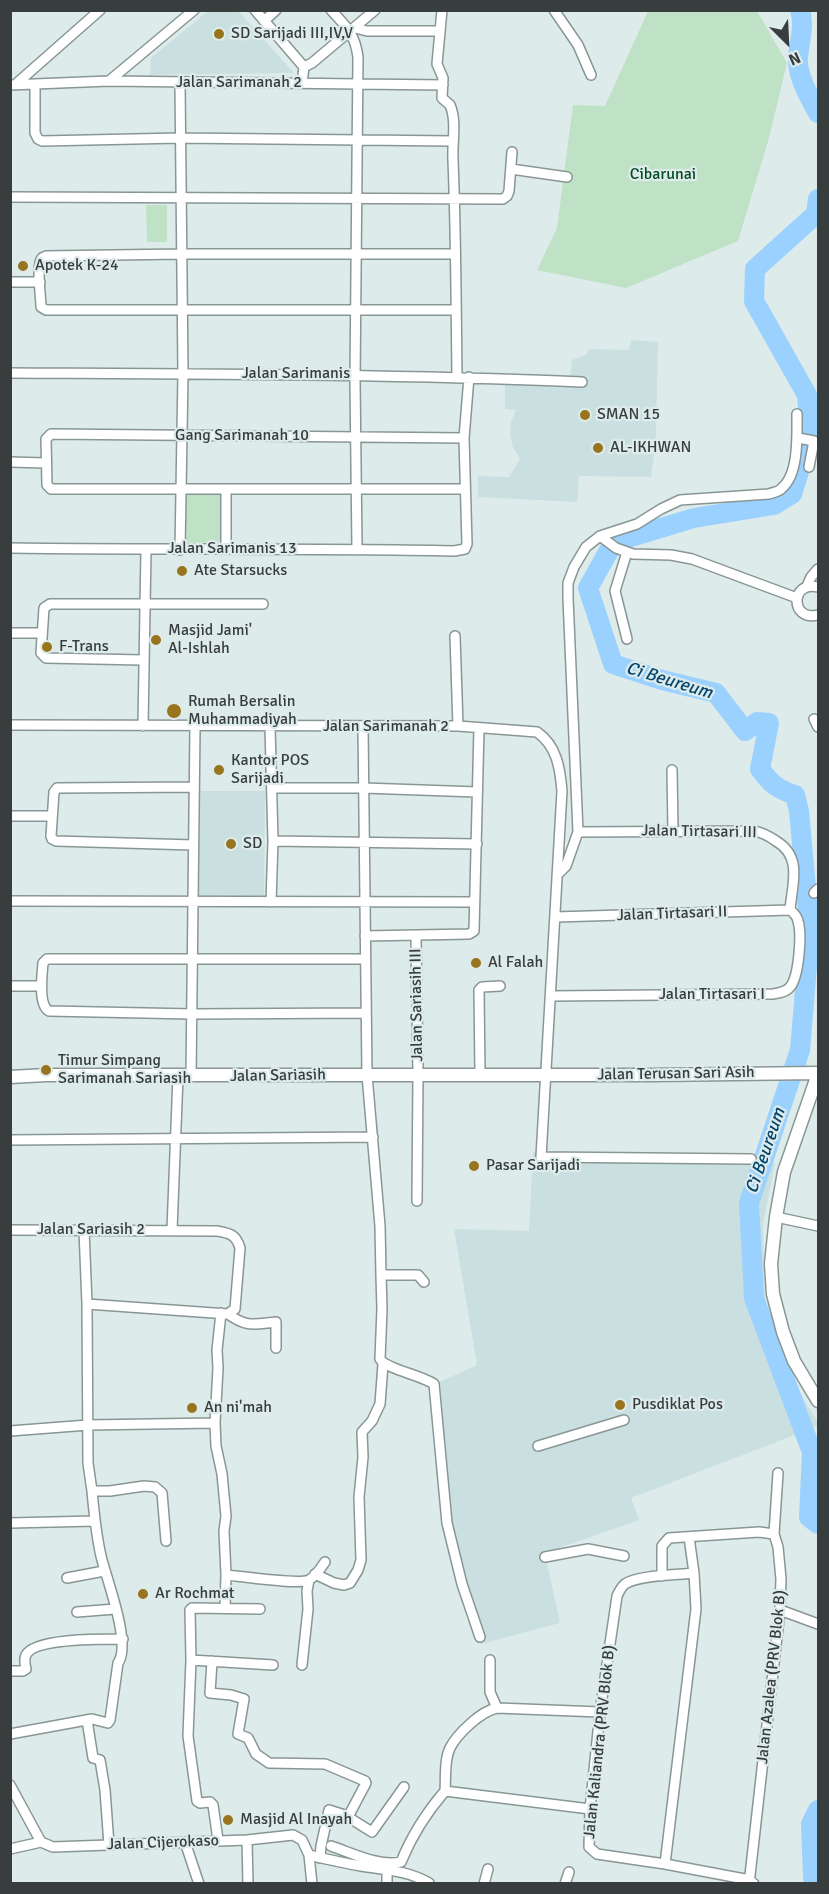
<!DOCTYPE html>
<style>
body{margin:0}
#map{position:relative;width:829px;height:1894px;overflow:hidden;background:#deebeb;font-family:Signika,sans-serif}
canvas{display:block}
.frame{position:absolute;inset:0;border:12px solid #383d3e;pointer-events:none}
.north{position:absolute;left:757px;top:12px;width:60px;height:60px;-webkit-text-stroke:4px #deebeb;paint-order:stroke;rotate:156deg;font-size:16px;font-weight:700;line-height:24px;text-align:center;color:#383d3e}
.north::after{content:'';display:block;margin:auto;width:21px;height:27px;background:#383d3e;clip-path:polygon(50% 0,100% 100%,50% 72%,0 100%)}
</style>
<div id="map">
<canvas width="829" height="1894"></canvas>
<div class="frame"></div>
<div class="north">N</div>
</div>
<script>
const ctx = document.querySelector('canvas').getContext('2d');
ctx.lineJoin = 'round';
function fill(path, color) {
  ctx.fillStyle = color;
  ctx.fill(path, 'evenodd');
}
function strokePath(path, color, width, dash) {
  ctx.strokeStyle = color;
  ctx.lineWidth = width;
  ctx.lineCap = dash ? 'butt' : 'round';
  ctx.setLineDash(dash || []);
  ctx.stroke(path);
}
function drawText(font, color, halo, rows, align = 'center') {
  ctx.font = font + ' Signika,sans-serif';
  ctx.lineWidth = 4.5;
  ctx.setLineDash([]);
  ctx.textBaseline = 'middle';
  ctx.strokeStyle = halo;
  ctx.fillStyle = color;
  for (const [text, x, y, turn = 0] of rows) {
    ctx.save();
    ctx.translate(x, y);
    ctx.rotate((+turn || 0) * Math.PI / 180);
    ctx.textAlign = isNaN(turn) ? turn : align;
    if (halo) ctx.strokeText(text, 0, 0);
    ctx.fillText(text, 0, 0);
    ctx.restore();
  }
}
const built = new Path2D(`
 M208 11H238L294 73 150 75 151 58Z
 M631 340 658 342 656 440 651 477 579 476 577 502 478 497V476L509 477 520 459 513 448 510 435 511 422 516 410 505 409V382L569 386 572 360 586 355 589 349 629 350Z
 M199 791H265L264 897 198 896Z
 M533 1152 775 1163 763 1225 766 1306 786 1369 818 1423V1426L631 1498 639 1520 545 1553 560 1623 481 1644 440 1492 431 1386 477 1365 454 1229 529 1231Z`);
const green = new Path2D(`
 M648 11H757L787 63 769 138 738 241 626 288 537 270 557 228 573 105 605 106Z
 M146 205H167V242H147Z
 M222 493 223 542 186 543 185 494Z`);
const river = new Path2D(`
 M800 10C805 26 799 42 798 59 797 76 810 99 818 113
 M818 199 816 214 755 269 754 301 807 395 809 420 806 449 792 494 774 505 694 518 618 541 611 547 588 588 613 664 662 680 716 693 745 731 757 722 769 723 760 769C771 784 777 789 795 795L799 811 810 931 800 1050 749 1203 754 1298 812 1452 809 1517 818 1524
 M816 1884 813 1878 811 1824 818 1810`);
const minor = new Path2D(`
 M255 10 304 67 302 83
 M331 10C346 26 355 34 358 57L355 381 357 549
 M442 10 437 64 443 78 442 98 450 105C457 121 452 142 453 160 456 232 456 304 457 376
 M554 10 578 45 591 75
 M264 21 276 10
 M355 28 367 31H439
 M304 67 312 63 375 10
 M109 81 194 10
 M180 83 183 374 180 550
 M16 84 100 10
 M35 84V133L38 139 42 141 180 138 452 141
 M10 85 109 81 443 85
 M511 169 567 177
 M10 197 503 199 507 196 509 191 512 152
 M455 254H181L46 256C45 257 43 257 42 258 36 264 41 298 41 307L46 310H456
 M10 282H40
 M10 373C201 374 391 374 582 382
 M464 438 51 434 46 439 47 485 51 489H465
 M798 438 814 441 809 467
 M10 462 46 463
 M226 490V549
 M600 536 616 548 633 554 671 555 692 559 797 598
 M10 548C158 550 306 548 454 551L465 549 467 544 464 438 469 377
 M627 552 615 591 627 639
 M807 586 811 577 818 569
 M818 587C790 580 790 622 818 615
 M10 633H41
 M455 636 458 726
 M143 660 46 658 41 653 44 608 50 604H263
 M814 719 818 727
 M10 725 458 726 537 732C557 746 560 768 562 791L541 1157 751 1159
 M143 726 146 549
 M270 727 273 841 271 902
 M363 727 367 1075 380 1226 381 1275H418L424 1282
 M672 770 673 831
 M272 788H364L477 792
 M10 816H52
 M578 832 755 831C763 833 769 836 776 841 803 857 792 884 790 910
 M273 841 477 844
 M193 845 56 841 52 839 51 836 54 792 57 788 194 787
 M557 875 566 866 578 832 568 598V583L574 567 586 547 600 536 637 524 661 509 680 500 769 494C774 492 779 492 782 488 799 474 797 435 797 414
 M814 893 818 889
 M10 901 474 902
 M555 917 790 910
 M365 936 469 934 474 931 479 728
 M416 936 418 1074 417 1201
 M365 959H47L43 963C42 975 38 1005 49 1011L192 1014 366 1013
 M10 986H41
 M551 996 773 994C779 993 786 992 790 987 799 977 802 934 798 921 797 916 794 913 790 910
 M480 1074 479 990 482 987 500 986
 M191 1076 195 726
 M10 1140 373 1137
 M776 1217 818 1226
 M10 1230 217 1231C229 1233 236 1234 240 1248L235 1309 228 1314 87 1304
 M84 1230 87 1304 88 1463 92 1491H110L144 1486 155 1487 162 1493 166 1541
 M172 1230 178 1076
 M381 1275 382 1309 380 1359C386 1369 421 1375 434 1384L447 1523 462 1584 480 1637
 M221 1313 217 1350 218 1368 215 1423 216 1446 222 1474 226 1516 224 1531 226 1575 225 1608
 M228 1314C247 1328 255 1324 276 1322V1348
 M10 1431 88 1425 215 1423
 M538 1446 624 1420
 M10 1523 95 1521
 M545 1557 588 1549 624 1556
 M694 1573C677 1575 638 1575 625 1584 621 1587 619 1592 617 1596L600 1712 590 1809 589 1847 597 1854 665 1864 750 1880 754 1884
 M315 1574 334 1583 344 1585 350 1583 358 1570 361 1560 359 1497 363 1457 362 1432 372 1421 380 1404 383 1364
 M226 1575C241 1576 298 1585 309 1580 315 1577 321 1568 325 1562
 M662 1576V1546L669 1538 759 1532 774 1534
 M67 1578 104 1571
 M780 1610 818 1624
 M77 1612 115 1609
 M191 1660 273 1665
 M490 1660V1692L497 1708
 M212 1661 210 1693 231 1695 244 1699 238 1734 248 1738 256 1754 269 1763 325 1764 365 1781 366 1783 348 1817 372 1832 404 1787
 M302 1665 308 1609 307 1591 309 1580
 M10 1671H23L26 1669C25 1665 24 1659 26 1655 34 1638 104 1639 123 1639
 M87 1720 93 1758 100 1760 105 1790 109 1845
 M10 1734 92 1719 108 1723 110 1720 118 1663C132 1644 106 1578 101 1556 96 1534 94 1513 92 1491
 M10 1785 41 1842 53 1847 247 1840 293 1835 302 1840 309 1855 312 1884
 M445 1791C446 1778 444 1760 450 1748 457 1734 481 1711 497 1708L600 1712
 M218 1840 213 1805 210 1802 200 1803 197 1801 188 1736 191 1660 190 1610 192 1608 260 1609
 M247 1840 248 1884
 M185 1842 199 1884
 M331 1846C352 1853 379 1867 401 1862 412 1835 426 1813 445 1791L590 1809
 M10 1849 41 1842
 M309 1855C326 1859 343 1863 361 1866 385 1870 406 1870 429 1883
 M320 1858 321 1846 329 1810 348 1816
 M665 1864 696 1609 694 1573 689 1537
 M387 1870V1884
 M484 1884 488 1869
 M565 1884 569 1872
 M749 1884 780 1610 781 1579 778 1547 774 1534 778 1473`);
const tertiary = new Path2D(`
 M818 1074 784 1172 776 1217 771 1264 773 1294 783 1332 794 1361 818 1401
 M10 1077 46 1075H650L818 1073`);
const markers = [
 [219,34,6,"#98741e"],
 [23,266,6,"#98741e"],
 [585,415,6,"#98741e"],
 [598,448,6,"#98741e"],
 [182,571,6,"#98741e"],
 [156,640,6,"#98741e"],
 [47,647,6,"#98741e"],
 [174,711,8,"#98741e"],
 [219,770,6,"#98741e"],
 [231,844,6,"#98741e"],
 [476,963,6,"#98741e"],
 [46,1070,6,"#98741e"],
 [474,1166,6,"#98741e"],
 [620,1405,6,"#98741e"],
 [192,1408,6,"#98741e"],
 [143,1594,6,"#98741e"],
 [228,1820,6,"#98741e"]
];
const poiNames = [
 ["SD Sarijadi III,IV,V",231,34],
 ["Apotek K-24",35,266],
 ["SMAN 15",597,415],
 ["AL-IKHWAN",610,448],
 ["Ate Starsucks",194,571],
 ["Masjid Jami'",168,631],
 ["Al-Ishlah",168,649],
 ["F-Trans",59,647],
 ["Rumah Bersalin",188,702],
 ["Muhammadiyah",188,720],
 ["Kantor POS",231,761],
 ["Sarijadi",231,779],
 ["SD",243,844],
 ["Al Falah",488,963],
 ["Timur Simpang",58,1061],
 ["Sarimanah Sariasih",58,1079],
 ["Pasar Sarijadi",486,1166],
 ["Pusdiklat Pos",632,1405],
 ["An ni'mah",204,1408],
 ["Ar Rochmat",155,1594],
 ["Masjid Al Inayah",240,1820]
];
const streetNames = [
 ["Jalan Sarimanah 2",239,83],
 ["Jalan Sarimanis",296,374],
 ["Gang Sarimanah 10",242,436],
 ["Jalan Sarimanis 13",232,549],
 ["Jalan Sarimanah 2",386,727],
 ["Jalan Tirtasari III",699,832,1],
 ["Jalan Tirtasari II",672,914,-2],
 ["Jalan Tirtasari I",712,995],
 ["Jalan Sariasih III",417,1005,-91],
 ["Jalan Terusan Sari Asih",676,1074,-1],
 ["Jalan Sariasih",278,1076,-1],
 ["Jalan Sariasih 2",91,1230],
 ["Jalan Azalea (PRV Blok B)",772,1677,-84],
 ["Jalan Kaliandra (PRV Blok B)",600,1742,-84],
 ["Jalan Cijerokaso",163,1843,-2]
];
const parkNames = [
 ["Cibarunai",663,175]
];
const waterNames = [
 ["Ci Beureum",669,681,17],
 ["Ci Beureum",766,1151,-71]
];
fill(built, '#cae0e0');
fill(green, '#bfe2c7');
strokePath(river, '#9bd1fe', 20);
strokePath(minor, '#899696', 12);
strokePath(tertiary, '#899696', 15);
strokePath(minor, '#fff', 9);
strokePath(tertiary, '#fff', 12);
for (const [x, y, r, color] of markers) {
  const dot = new Path2D();
  dot.arc(x, y, r, 0, 2 * Math.PI);
  ctx.fillStyle = color;
  ctx.fill(dot);
  strokePath(dot, '#deebeb', 2);
}
drawText('16px', '#383d3e', '#deebeb', poiNames, 'left');
drawText('16px', '#383d3e', '#deebeb', streetNames);
drawText('16px', '#044b24', '#deebeb', parkNames);
drawText('italic 18px', '#04466f', '#deebeb', waterNames);
</script>
